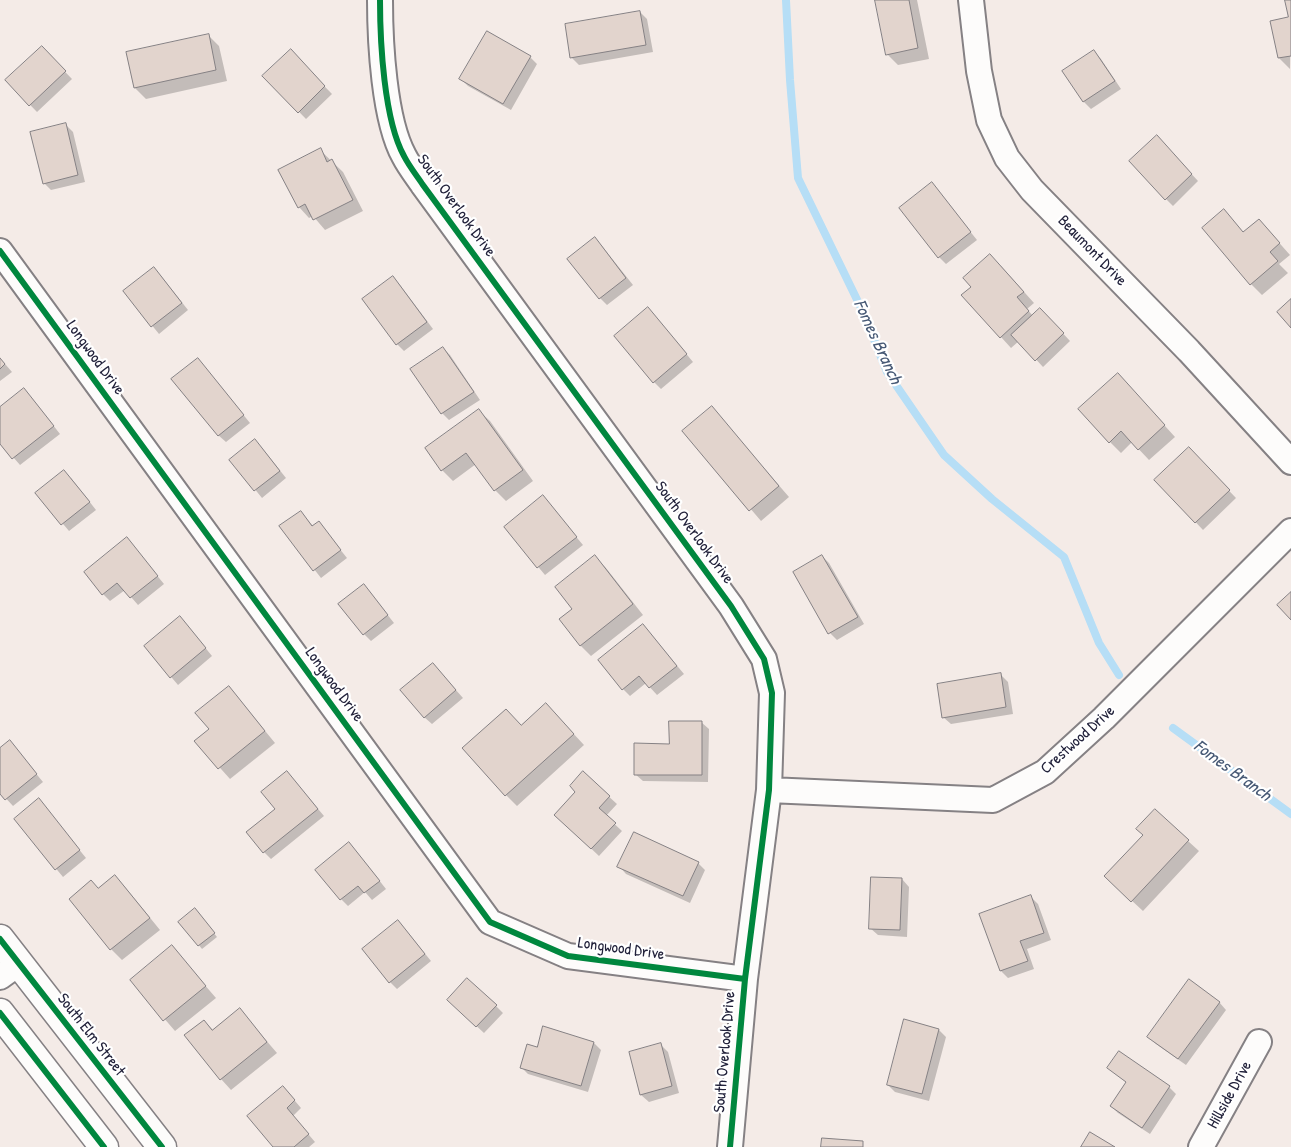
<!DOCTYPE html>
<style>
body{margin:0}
canvas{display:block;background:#f4ebe7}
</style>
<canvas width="1291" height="1147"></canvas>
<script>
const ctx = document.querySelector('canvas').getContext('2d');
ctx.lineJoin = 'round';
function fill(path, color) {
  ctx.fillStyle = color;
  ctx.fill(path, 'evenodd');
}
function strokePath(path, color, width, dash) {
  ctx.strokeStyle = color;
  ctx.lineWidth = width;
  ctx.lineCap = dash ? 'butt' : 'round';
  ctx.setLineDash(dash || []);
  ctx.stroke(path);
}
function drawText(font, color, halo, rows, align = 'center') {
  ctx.font = font + ' "Patrick Hand",sans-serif';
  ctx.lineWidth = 4.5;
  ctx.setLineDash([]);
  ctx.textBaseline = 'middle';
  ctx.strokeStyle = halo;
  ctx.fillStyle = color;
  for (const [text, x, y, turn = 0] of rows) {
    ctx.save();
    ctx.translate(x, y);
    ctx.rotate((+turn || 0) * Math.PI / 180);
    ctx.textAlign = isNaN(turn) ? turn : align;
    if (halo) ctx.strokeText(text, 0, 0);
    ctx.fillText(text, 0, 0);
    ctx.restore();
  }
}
const shadow = new Path2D(`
 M876 0H917L929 59 898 65 887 54Z
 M1286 0H1291L1290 69 1279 58 1290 18Z
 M640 12 647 19 653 52 579 65 572 58Z
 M208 35 219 46 227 81 146 99 135 88Z
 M42 48 72 79 37 112 6 80Z
 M290 51 332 94 306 119 264 76Z
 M1094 52 1101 59 1121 89 1091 109 1084 102Z
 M530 57 537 64 511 110 468 86 461 79Z
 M65 124 73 132 85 182 51 190 44 183Z
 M1164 144 1198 181 1173 206 1166 199Z
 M320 150 343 172 363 211 325 230 313 216 309 218 299 207Z
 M932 184 977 240 946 264 939 257Z
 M1259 220 1290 255 1279 264 1288 273 1262 295 1251 284 1234 222 1244 233Z
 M602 246 633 285 607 305 600 298Z
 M1001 266 1034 303 1027 309 1033 316H1047L1070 341 1043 367 1019 341 1011 348 1001 337Z
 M161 276 188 310 159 334 125 292Z
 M393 278 400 285 433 329 404 351 397 344Z
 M655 316 693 362 661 389 654 382Z
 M443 348 450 355 480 400 449 420 442 413Z
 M0 358 12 372 0 381Z
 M198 359 250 423 226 442 218 435Z
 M1128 385 1175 437 1149 460 1132 442 1121 453 1110 442Z
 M31 397 60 434 20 465 0 442V409Z
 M712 408 789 497 761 521 684 431Z
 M479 411 490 421 533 481 506 501 495 490 476 464 453 481 442 470 427 448Z
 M262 448 286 478 262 498 231 460Z
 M1189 449 1236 498 1203 530 1156 480Z
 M71 478 96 510 69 531 37 493Z
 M543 497 583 545 545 575 505 527Z
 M301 512 313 526 319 523 347 558 321 578 281 527Z
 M127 539 164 584 138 605 125 590 110 601 103 594Z
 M822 556 829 563 864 624 837 640 830 633Z
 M595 557 606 568 643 615 591 656 580 645 574 609Z
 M364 585 394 623 371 641 364 634Z
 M187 625 212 656 178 685 145 646Z
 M643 625 684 674 657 695 646 683 630 696 623 689Z
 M433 664 463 698 432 724 424 717Z
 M1000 674 1008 682 1013 714 951 724 943 717Z
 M229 688 239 699 275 743 230 779 196 741 211 729Z
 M546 704 584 745 517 806 506 795Z
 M701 722 709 729 708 782 643 781 635 774 670 745Z
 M10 742 43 782 13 806 0 792V749Z
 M287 772 324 816 271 859 264 852Z
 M583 773 617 804 606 816 622 831 599 856 563 822 577 792Z
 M44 806 86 858 63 877 15 819Z
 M1144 835 1188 841 1199 851 1143 911 1117 887Z
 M356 851 386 889 372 900 365 892 348 906 341 899Z
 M698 863 705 870 690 903 626 874 619 866Z
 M114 877 125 887 160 930 122 960 111 949 99 889Z
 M902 879 909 887 907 937 878 935 870 928Z
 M1031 897 1038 904 1051 940 1027 949 1034 969 1008 978 1001 971 981 915Z
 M198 913 217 937 202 949 180 922Z
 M405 929 431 961 397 989 390 982Z
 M172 947 216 998 175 1031 131 980Z
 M1219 1002 1226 1010 1186 1065 1156 1044 1149 1037Z
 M496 1006 503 1013 484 1033 456 1007Z
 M240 1010 277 1053 231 1090 221 1079 204 1021 214 1031Z
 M544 1028 594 1043 601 1050 588 1092 528 1074 521 1067 538 1049Z
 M939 1030 946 1037 929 1101 895 1092 888 1085Z
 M660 1044 668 1052 679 1093 649 1102 641 1095Z
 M1119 1053 1169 1087 1176 1094 1150 1134 1118 1113 1111 1106 1127 1083 1109 1068Z
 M290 1095 301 1108 293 1116 315 1142 309 1147H275Z`);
const stream = new Path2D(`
 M786 0 790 80 798 178 863 312 887 372 944 455 992 499 1064 557 1099 643 1119 675
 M1173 728 1291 814`);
const building = new Path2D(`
 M875 0H909L918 48 886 55Z
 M1285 0H1291V56L1278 58 1270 21 1288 17Z
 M640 11 646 45 570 58 565 24Z
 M487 31 531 56 503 104 459 79Z
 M209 34 216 70 134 88 126 52Z
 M42 46 66 71 29 106 5 80Z
 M291 49 325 86 298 113 262 76Z
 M1094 50 1115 81 1083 102 1062 71Z
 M66 123 78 175 43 184 30 132Z
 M1157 135 1192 174 1165 200 1129 161Z
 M321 148 327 162 332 159 353 200 313 220 305 204 298 208 278 170Z
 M932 182 971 232 938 258 899 208Z
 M1224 209 1243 232 1259 219 1280 243 1270 252 1278 261 1250 285 1202 228Z
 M595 237 626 278 599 299 567 259Z
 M990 254 1024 292 1017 297 1029 311 1000 338 961 295 971 287 963 278Z
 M154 267 182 303 151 327 123 291Z
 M393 276 427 322 396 345 362 299Z
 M1291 299V328L1277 312Z
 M648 307 687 354 653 383 614 336Z
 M1040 308 1064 333 1035 361 1011 335Z
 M443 347 474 392 441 414 410 369Z
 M0 358 5 364 0 369Z
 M198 358 244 415 218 436 171 379Z
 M1118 373 1165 425 1138 450 1121 431 1109 443 1078 409Z
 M24 388 54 426 12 459 0 444V407Z
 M712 406 779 486 749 511 682 431Z
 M479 409 523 470 494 491 466 453 441 471 425 448Z
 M255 439 280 471 254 491 229 460Z
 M1189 447 1230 490 1195 523 1154 480Z
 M64 470 90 502 61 525 35 493Z
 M543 495 577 537 537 568 504 527Z
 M301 511 312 526 319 521 341 550 313 571 279 526Z
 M127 537 158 576 130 598 117 583 102 595 84 572Z
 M595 555 633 604 580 646 559 619 572 609 555 587Z
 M822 555 858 617 828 634 793 572Z
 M364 584 388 615 363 635 338 604Z
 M1291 592V620L1277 605Z
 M180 616 206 648 170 678 144 646Z
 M643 624 677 666 649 688 639 676 622 690 598 660Z
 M433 663 456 690 424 718 400 690Z
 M1001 673 1006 707 942 718 937 684Z
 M229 686 265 731 218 769 194 741 209 729 195 713Z
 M546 703 574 734 505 796 462 748 506 709 521 725Z
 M669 721H702V775H634V743L669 744Z
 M10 740 37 774 5 800 0 794V748Z
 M287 771 318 809 263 853 246 832 275 809 261 792Z
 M583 771 610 796 599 808 616 823 591 849 554 815 575 792 570 786Z
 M39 798 80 850 55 870 14 819Z
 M1155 809 1189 840 1131 902 1104 876 1143 835 1136 829Z
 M634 832 699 862 683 896 617 867Z
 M349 842 380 881 364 893 358 886 340 900 315 870Z
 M115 875 150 918 110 950 69 899 91 880 98 888Z
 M871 877 902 878 900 930 869 929Z
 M1031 895 1044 933 1020 941 1028 961 1000 971 979 914Z
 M195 908 215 933 198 946 178 922Z
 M398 920 425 954 389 983 362 949Z
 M172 945 206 986 163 1021 130 980Z
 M467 978 497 1005 476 1027 447 1000Z
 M1189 979 1220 1002 1178 1059 1147 1037Z
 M240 1008 267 1042 220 1080 184 1035 204 1020 212 1030Z
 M904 1019 939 1029 922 1094 887 1085Z
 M543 1026 594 1042 581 1086 520 1068 527 1044 537 1047Z
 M661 1043 672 1086 640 1095 629 1052Z
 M1119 1051 1170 1086 1142 1128 1110 1106 1126 1082 1107 1068Z
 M283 1086 295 1100 287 1108 309 1134 294 1147H273L247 1116Z
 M1090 1132 1115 1147H1081Z
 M822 1138 863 1141V1147H821Z`);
const minor = new Path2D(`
 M380 0C380 42 384 120 404 156 409 166 417 176 423 185L731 606 764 659 772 693 769 790 745 979 730 1147
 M971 0 979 71 989 120 1007 158 1032 190 1189 351 1291 462
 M0 251 490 922 568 956 745 979
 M769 790 993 800 1045 772 1104 718 1291 531
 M0 977 18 964
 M1201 1147 1259 1042`);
const tertiary = new Path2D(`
 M0 939 162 1147
 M0 1013 104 1147`);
const cycleway = new Path2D(`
 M380 0C380 42 384 120 404 156 409 166 417 176 423 185L731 606 764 659 772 693 769 790 745 979 730 1147
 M0 251 490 922 568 956 745 979
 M0 939 162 1147
 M0 1013 104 1147`);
const streetNames = [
 ["South Overlook Drive",456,206,54],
 ["Beaumont Drive",1092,251,46],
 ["Longwood Drive",95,358,54],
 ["South Overlook Drive",694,533,54],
 ["Longwood Drive",334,685,54],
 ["Crestwood Drive",1078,740,-42],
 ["Longwood Drive",621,949,8],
 ["South Elm Street",91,1035,52],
 ["South Overlook Drive",725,1052,-85],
 ["Hillside Drive",1230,1095,-61]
];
const waterNames = [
 ["Fomes Branch",877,342,65],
 ["Fomes Branch",1232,771,36]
];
fill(shadow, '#0003');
strokePath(stream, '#b6def6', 8);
fill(building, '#e2d4cd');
strokePath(building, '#858184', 1);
strokePath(minor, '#858184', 28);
strokePath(tertiary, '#858184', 31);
strokePath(minor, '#fdfcfb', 24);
strokePath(tertiary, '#fdfcfb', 28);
strokePath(cycleway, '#00873e', 6);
drawText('16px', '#22223b', '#fff', streetNames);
drawText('italic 18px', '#475975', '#fff', waterNames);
</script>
